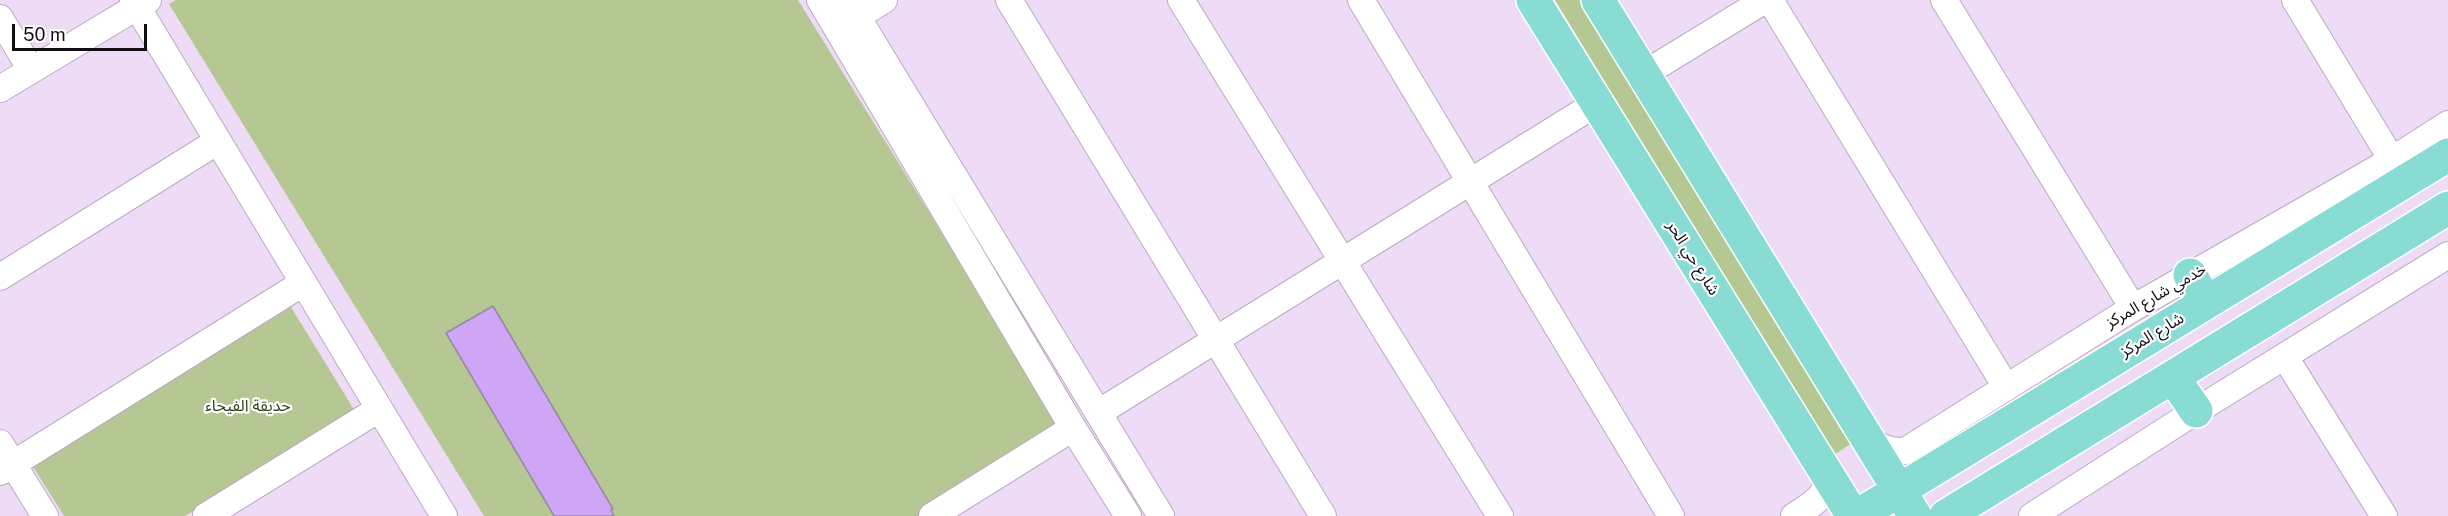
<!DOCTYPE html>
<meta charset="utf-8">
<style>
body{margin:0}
#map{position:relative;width:2448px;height:516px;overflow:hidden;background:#eedbf5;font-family:"Public Sans",sans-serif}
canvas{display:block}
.scale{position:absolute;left:12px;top:24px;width:135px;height:27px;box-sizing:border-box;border:3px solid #120c14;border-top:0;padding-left:8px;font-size:18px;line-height:21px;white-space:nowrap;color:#120c14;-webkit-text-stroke:4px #fff;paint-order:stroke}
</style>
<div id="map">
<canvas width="2448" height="516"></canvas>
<div class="scale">50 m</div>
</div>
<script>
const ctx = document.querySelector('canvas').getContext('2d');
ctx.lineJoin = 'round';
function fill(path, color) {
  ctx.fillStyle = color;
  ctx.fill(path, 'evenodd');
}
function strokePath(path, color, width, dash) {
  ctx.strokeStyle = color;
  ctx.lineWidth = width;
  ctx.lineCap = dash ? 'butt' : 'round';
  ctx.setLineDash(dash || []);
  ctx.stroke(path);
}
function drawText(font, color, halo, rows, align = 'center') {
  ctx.font = font + ' "Public Sans","Noto Sans Arabic",sans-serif';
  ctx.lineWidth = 4.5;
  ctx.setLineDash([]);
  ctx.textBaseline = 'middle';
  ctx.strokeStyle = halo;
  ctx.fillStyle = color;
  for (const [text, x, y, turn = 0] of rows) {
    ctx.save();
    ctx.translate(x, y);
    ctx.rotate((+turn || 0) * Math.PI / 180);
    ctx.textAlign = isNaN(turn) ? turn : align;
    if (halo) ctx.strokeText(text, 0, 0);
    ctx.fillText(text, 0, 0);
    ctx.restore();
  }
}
const green = new Path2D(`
 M176 0H798L1062 428 918 516H484L169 4Z
 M1555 0H1580L1854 442 1832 456Z
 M291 307 356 413 185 516H64L32 465Z`);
const building = new Path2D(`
 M493 306 613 509 611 510 614 516H554L446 333Z`);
const minor = new Path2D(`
 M133 0 444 516
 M820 0 1073 428 1128 516
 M847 0 1161 516
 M1009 0 1323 516
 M1181 0 1500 516
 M1361 0 1671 516
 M1770 0 2006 387
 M1944 0 2133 308
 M2295 0 2392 160
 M857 17 884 0
 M0 18 31 70
 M1644 74 1765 0
 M0 89 148 0
 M0 277 218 141
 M2285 357 2384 516
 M1098 413 1597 103
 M1866 436C1878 446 1888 452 1905 451L2133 308 2392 160 2448 124
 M0 443 45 516
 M0 472 303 283
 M206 516 379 409
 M932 516 1073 428
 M1794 516C1815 502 1835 494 1821 464
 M2032 516 2196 411 2448 255`);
const major = new Path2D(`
 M1533 0 1853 516
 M1598 0 1915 516
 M2190 275 2206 302
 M2173 377 2196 411
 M1857 516 2448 155
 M1946 516 2448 208`);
const streetNames = [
 ["شارع حي الحر",1693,258,58],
 ["خدمي شارع المركز",2156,296,-30],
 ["شارع المركز",2152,335,-31]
];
const parkNames = [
 ["حديقة الفيحاء",248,406]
];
fill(green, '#b5c792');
fill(building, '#cfa5f6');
strokePath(building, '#968aa3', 1.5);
strokePath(minor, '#bca9c2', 28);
strokePath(major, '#fff', 36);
strokePath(minor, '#fff', 26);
strokePath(major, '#88dcd4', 33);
drawText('16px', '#120c14', '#fff', streetNames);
drawText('16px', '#343f19', '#fff', parkNames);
</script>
